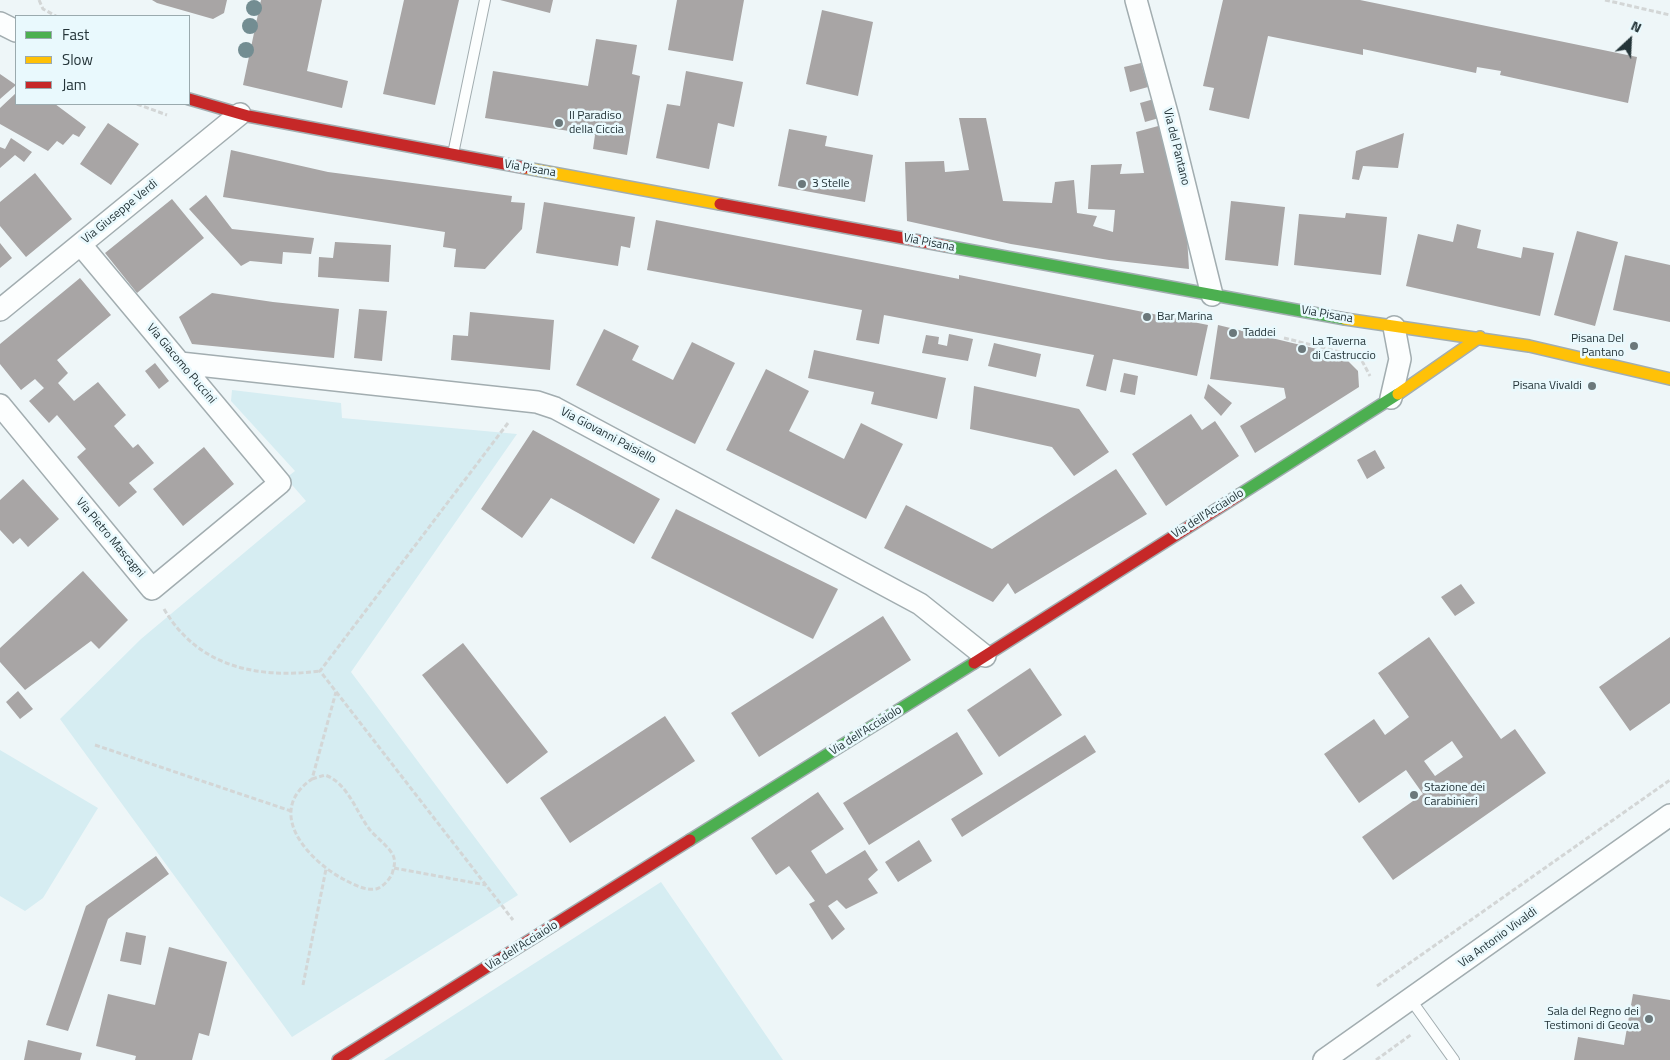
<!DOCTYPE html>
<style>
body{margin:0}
#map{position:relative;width:1670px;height:1060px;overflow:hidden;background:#eef6f8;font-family:"Titillium Web",sans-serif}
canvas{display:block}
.legend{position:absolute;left:15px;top:15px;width:175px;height:90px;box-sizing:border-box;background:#e9f9fd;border:1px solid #9aaaae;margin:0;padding:6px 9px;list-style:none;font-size:15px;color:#243438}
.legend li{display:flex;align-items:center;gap:10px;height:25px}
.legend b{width:25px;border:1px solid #9aaaae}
.north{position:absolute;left:1605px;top:15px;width:50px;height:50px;-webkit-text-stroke:4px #e9f9fd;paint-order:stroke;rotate:25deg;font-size:14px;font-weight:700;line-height:20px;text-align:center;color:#243438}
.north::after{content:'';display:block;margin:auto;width:18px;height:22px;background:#243438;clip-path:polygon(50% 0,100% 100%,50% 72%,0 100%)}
</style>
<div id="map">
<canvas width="1670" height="1060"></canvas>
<ul class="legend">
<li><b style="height:6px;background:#4caf50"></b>Fast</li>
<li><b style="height:6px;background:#ffc107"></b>Slow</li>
<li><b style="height:6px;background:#c62828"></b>Jam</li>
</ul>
<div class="north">N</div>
</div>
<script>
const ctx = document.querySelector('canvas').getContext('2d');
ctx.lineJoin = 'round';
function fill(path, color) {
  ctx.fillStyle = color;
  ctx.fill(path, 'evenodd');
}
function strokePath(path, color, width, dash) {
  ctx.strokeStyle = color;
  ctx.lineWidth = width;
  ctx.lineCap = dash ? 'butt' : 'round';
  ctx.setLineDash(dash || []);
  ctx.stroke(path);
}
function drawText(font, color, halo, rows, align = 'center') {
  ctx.font = font + ' "Titillium Web",sans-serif';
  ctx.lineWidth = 5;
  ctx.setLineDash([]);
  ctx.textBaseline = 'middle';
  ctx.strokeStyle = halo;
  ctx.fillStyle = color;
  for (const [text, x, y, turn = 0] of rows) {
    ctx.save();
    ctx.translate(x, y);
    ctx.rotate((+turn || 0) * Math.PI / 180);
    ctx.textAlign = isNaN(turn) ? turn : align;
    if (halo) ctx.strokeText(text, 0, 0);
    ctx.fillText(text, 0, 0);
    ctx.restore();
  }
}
const green = new Path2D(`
 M232 390 341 403 342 418 517 434 351 672 518 895 292 1037 60 719 141 639 306 501 286 478 295 471 231 401Z
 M0 750 98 808 43 898 25 911 0 896Z
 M661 882 783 1060H384Z`);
const building = new Path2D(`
 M152 0H227L224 13 213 19 157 3Z
 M261 0H322L307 71 348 81 342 108 243 85Z
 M404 0H459L435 105 383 94Z
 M500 0H553L550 13Z
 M677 0H744L733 61 668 50Z
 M1223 0H1360L1637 57 1628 103 1500 75 1501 71 1477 67 1476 73 1363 49V55L1268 36 1249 119 1209 110 1214 88 1203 86Z
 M822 10 873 22 858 96 806 84Z
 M596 39 637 45 632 74 640 76 627 155 593 149 595 135 485 118 493 71 588 86Z
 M1141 63 1148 87 1130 92 1124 67Z
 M686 71 743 82 734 127 718 123 709 169 656 158 667 104 680 106Z
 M0 74 16 85 0 99Z
 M16 93V104H55L86 127 79 137 73 134 63 145 57 141 48 151 0 124V108Z
 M1154 99 1159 118 1145 122 1140 103Z
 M959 118H986L1003 201 1052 203 1055 182 1074 180 1077 213 1097 216 1093 226 1113 232 1115 210 1088 209 1091 165 1122 164 1120 174 1144 173 1136 132 1162 125 1186 220 1189 269 1109 260 1011 244 907 221 905 162 944 161 945 172 969 170Z
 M108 123 139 144 111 185 80 164Z
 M789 129 827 136 825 146 873 155 865 202 778 186Z
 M1404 133 1398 168 1363 166 1359 180 1352 179 1356 151Z
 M11 138 32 152 24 162 15 155 0 168V147L5 149Z
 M231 150 328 172 512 196 511 202 525 203 522 229 485 269 454 267 456 249 443 247 445 232 223 197Z
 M35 173 72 219 26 257 0 226V202Z
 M206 195 232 229 314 238 311 254 283 252 282 264 250 261 241 266 189 209Z
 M172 199 204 238 137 293 105 253Z
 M1231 201 1285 207 1278 266 1225 260Z
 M544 202 635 217 630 248 621 246 618 266 536 253Z
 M1346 213 1387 217 1381 275 1294 265 1299 214 1345 218Z
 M656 220 959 279V275L1208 325 1197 376 1113 359 1106 391 1086 386 1094 355 884 315 879 344 856 340 862 310 647 270Z
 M1457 224 1481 230 1477 248 1521 258 1523 247 1554 253 1540 316 1406 286 1418 234 1453 242Z
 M1577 231 1618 242 1595 326 1554 315Z
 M335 242 391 245 389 282 318 277 319 257 333 258Z
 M0 243 12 258 0 268Z
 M1625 255 1670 265V322L1613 310Z
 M80 278 111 315 57 360 68 373 58 383 74 401 98 382 126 415 114 426 133 448 138 444 154 463 129 483 137 492 119 507 77 457 86 449 57 415 49 423 29 401 44 388 35 379 21 390 0 364V344Z
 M212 293 273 302 339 309 334 358 192 344 179 317Z
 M359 309 387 311 382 361 354 358Z
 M470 312 554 320 550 370 451 360 453 335 468 336Z
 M1218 325 1342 355 1358 371 1359 387 1255 453 1240 426 1286 398 1284 388 1210 379Z
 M604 329 639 346 632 360 673 380 692 342 735 363 695 444 576 385Z
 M949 334 973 339 968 361 922 353 926 335 939 337 938 344 947 346Z
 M994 343 1041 354 1036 377 988 366Z
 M814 350 946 378 937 419 871 404 874 392 808 378Z
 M155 363 169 381 159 389 145 371Z
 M766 369 809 391 789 431 844 459 861 423 903 444 866 519 726 450Z
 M1124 373 1138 376 1135 395 1120 392Z
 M1208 384 1232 403 1221 416 1204 398Z
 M974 386 1079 409 1109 452 1074 476 1052 447 970 429Z
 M1191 414 1202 430 1215 421 1239 456 1166 506 1132 454Z
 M533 430 660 499 634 544 551 498 522 538 481 509Z
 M204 447 234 484 183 526 153 489Z
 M1375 450 1385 468 1367 479 1357 460Z
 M1116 469 1147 514 1015 594 1008 583 993 602 884 548 906 505 992 549Z
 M23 479 59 519 28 547 20 538 13 544 0 530V500Z
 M676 509 838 589 813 639 651 558Z
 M83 571 128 620 99 649 91 641 25 690 0 662V648Z
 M1461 584 1475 603 1455 616 1441 597Z
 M883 616 911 660 759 757 731 713Z
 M1429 637 1501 739 1515 729 1546 773 1393 880 1362 837 1423 794 1406 770 1359 803 1324 754 1374 719 1385 735 1409 717 1378 673ZM1452 741 1463 757 1435 776 1424 761Z
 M1670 637V703L1630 731 1599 687Z
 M463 643 548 752 507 784 422 675Z
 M1030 668 1062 715 999 757 967 710Z
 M18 691 33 709 20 719 6 702Z
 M665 716 695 761 570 843 540 798Z
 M957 732 983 774 869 845 843 803Z
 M1085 735 1096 752 962 837 951 819Z
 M818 792 844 829 811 851 826 874 865 850 878 870 868 879 878 893 846 909 837 900 828 906 845 929 832 940 809 904 815 901 789 866 776 875 751 838Z
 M919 840 932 861 898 882 885 862Z
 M156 856 169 874 108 919 68 1031 46 1025 86 906Z
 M126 932 146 936 141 965 120 961Z
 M169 947 227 962 209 1036 199 1033 192 1060H135L136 1056 96 1046 108 994 155 1005Z
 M1633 994 1670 1000V1060H1574L1578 1037 1624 1045Z
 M28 1040 82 1053 80 1060H24Z`);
const path = new Path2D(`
 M39 0 43 9 56 16
 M1605 0 1670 15
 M137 104 167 115
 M1284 338 1360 357 1370 376
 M508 423 320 671 513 920
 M164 609C198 667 257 679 320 671
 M95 745 291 811
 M312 779 325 775C348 783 356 812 370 830 377 838 388 846 393 855 396 862 394 867 392 874 389 880 383 887 376 889 365 891 353 884 343 879 308 860 264 812 312 779L336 692
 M394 868 486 885
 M303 985 326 869
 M1377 986 1670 780
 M1376 1060 1412 1034`);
const lane = new Path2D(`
 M453 154 485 0
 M1411 1000 1454 1060`);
const street = new Path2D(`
 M1136 0 1168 117 1212 295
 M0 23 16 31
 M0 310 240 114
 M180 363 537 402 555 408 920 604 985 656
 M1391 398 1400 359 1394 327
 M0 405 152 589 280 483 81 245
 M1324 1060 1670 815`);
const fast = new Path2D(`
 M946 246 1345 319
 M1239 495 1398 394
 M690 840 974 663`);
const slow = new Path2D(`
 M526 168 720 204
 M1345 319 1529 346 1670 379
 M1398 394 1480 337`);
const jam = new Path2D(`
 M189 99 248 116 526 168
 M720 204 946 246
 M974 663 1239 495
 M338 1060 690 840`);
const trees = [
 [254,8],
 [250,26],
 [246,50]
];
const markers = [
 [559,123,5,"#6b787b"],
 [802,184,5,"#6b787b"],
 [1147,317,5,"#6b787b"],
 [1233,333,5,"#6b787b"],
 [1634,346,5,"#6b787b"],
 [1302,349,5,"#6b787b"],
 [1592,386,5,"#6b787b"],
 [1414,795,5,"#6b787b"],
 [1649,1019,5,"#6b787b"]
];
const poiNames = [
 ["Il Paradiso",569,116],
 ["della Ciccia",569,130],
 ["3 Stelle",812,184],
 ["Bar Marina",1157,317],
 ["Taddei",1243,333],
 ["Pisana Del",1624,339,"right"],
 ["Pantano",1624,353,"right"],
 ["La Taverna",1312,342],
 ["di Castruccio",1312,356],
 ["Pisana Vivaldi",1582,386,"right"],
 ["Stazione dei",1424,788],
 ["Carabinieri",1424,802],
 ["Sala del Regno dei",1639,1012,"right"],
 ["Testimoni di Geova",1639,1026,"right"]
];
const streetNames = [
 ["Via del Pantano",1176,147,76],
 ["Via Pisana",530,169,10],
 ["Via Giuseppe Verdi",120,212,-39],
 ["Via Pisana",929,243,11],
 ["Via Pisana",1327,315,10],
 ["Via Giacomo Puccini",181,364,50],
 ["Via Giovanni Paisiello",608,436,28],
 ["Via dell'Acciaiolo",1208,514,-32],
 ["Via Pietro Mascagni",110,538,50],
 ["Via dell'Acciaiolo",866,731,-32],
 ["Via Antonio Vivaldi",1498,938,-36],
 ["Via dell'Acciaiolo",522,946,-32]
];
fill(green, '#d6edf2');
fill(building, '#a8a5a5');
strokePath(lane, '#a2adb0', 12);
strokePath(street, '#a2adb0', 24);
strokePath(fast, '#a2adb0', 14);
strokePath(slow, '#a2adb0', 14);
strokePath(jam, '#a2adb0', 14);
strokePath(path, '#d3d6d6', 3, [5, 2.5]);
strokePath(lane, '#fcfefe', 10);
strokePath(street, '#fcfefe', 21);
strokePath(fast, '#4caf50', 11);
strokePath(slow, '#ffc107', 11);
strokePath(jam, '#c62828', 11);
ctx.fillStyle = '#738d92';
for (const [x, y] of trees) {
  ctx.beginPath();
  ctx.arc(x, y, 8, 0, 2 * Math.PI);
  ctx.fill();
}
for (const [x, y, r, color] of markers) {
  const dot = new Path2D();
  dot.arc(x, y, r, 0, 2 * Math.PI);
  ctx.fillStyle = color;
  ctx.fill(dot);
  strokePath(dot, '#e9f9fd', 2);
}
drawText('12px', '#243438', '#e9f9fd', poiNames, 'left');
drawText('12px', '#243438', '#e9f9fd', streetNames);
</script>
